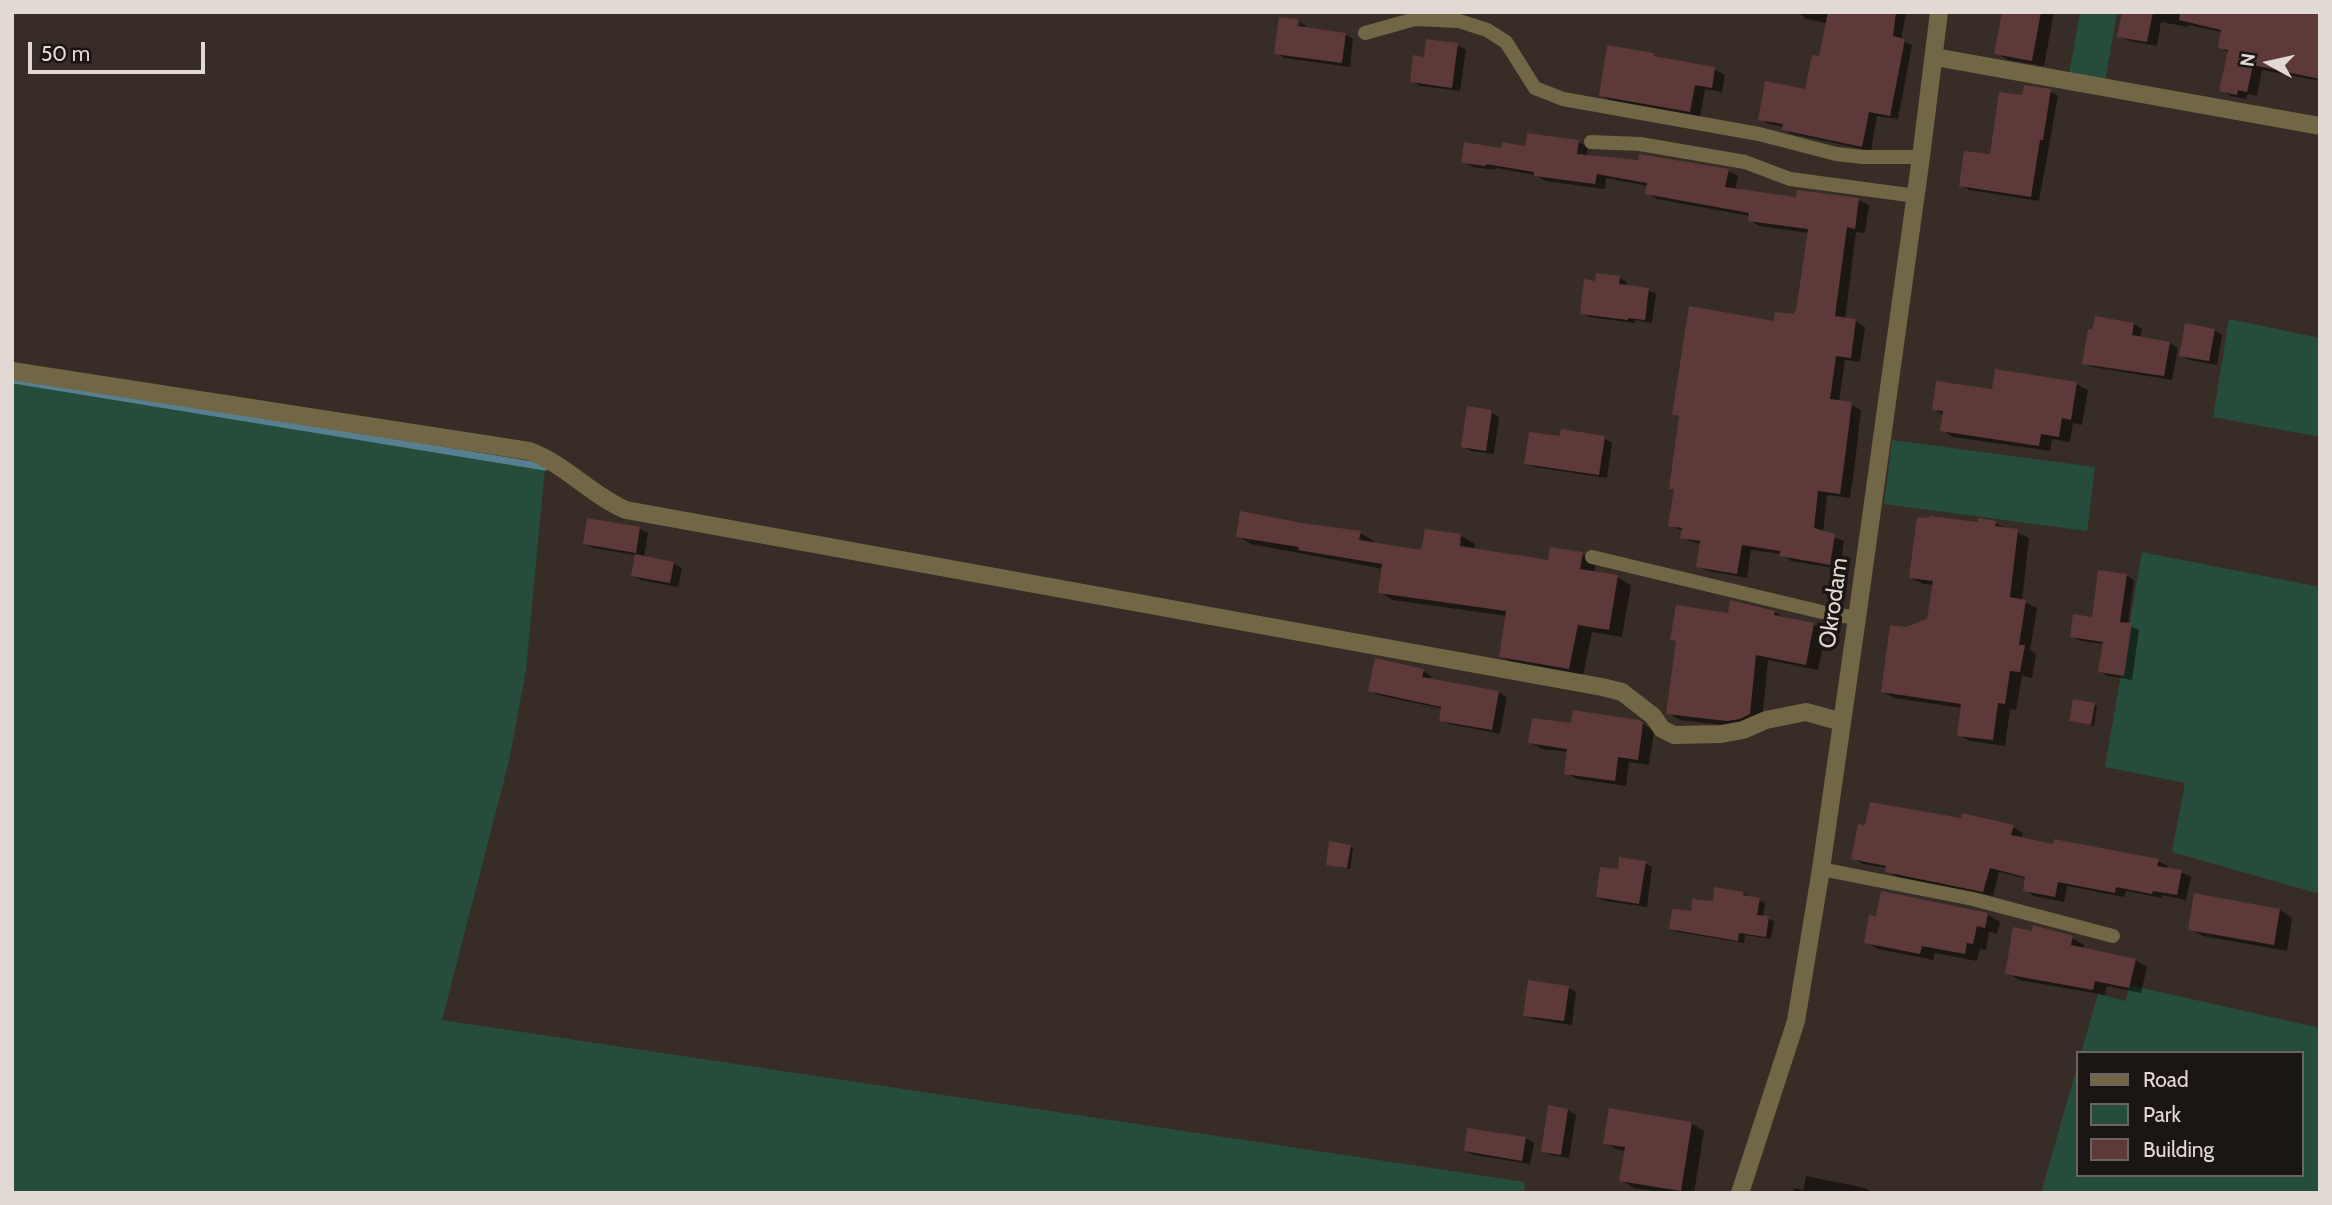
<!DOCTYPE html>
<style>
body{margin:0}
#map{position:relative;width:2332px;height:1205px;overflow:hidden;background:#382c26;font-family:Cabin,sans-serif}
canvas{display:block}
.frame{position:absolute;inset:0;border:14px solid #e2d9d5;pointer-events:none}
.legend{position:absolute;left:2076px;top:1051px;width:228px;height:126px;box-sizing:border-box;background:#1b1613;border:2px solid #6b6461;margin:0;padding:9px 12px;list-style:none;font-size:21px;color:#e2d9d5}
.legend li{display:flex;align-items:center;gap:14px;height:35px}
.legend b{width:35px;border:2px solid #6b6461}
.north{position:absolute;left:2234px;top:28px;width:70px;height:70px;-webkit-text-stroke:5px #1b1613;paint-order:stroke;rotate:278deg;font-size:19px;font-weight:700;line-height:28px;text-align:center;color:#e2d9d5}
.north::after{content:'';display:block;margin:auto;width:24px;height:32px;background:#e2d9d5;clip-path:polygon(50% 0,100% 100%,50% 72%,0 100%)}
.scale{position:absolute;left:28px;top:42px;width:177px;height:32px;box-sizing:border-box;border:4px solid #e2d9d5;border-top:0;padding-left:9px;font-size:21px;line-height:24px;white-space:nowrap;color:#e2d9d5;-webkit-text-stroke:5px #1b1613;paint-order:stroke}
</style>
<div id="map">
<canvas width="2332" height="1205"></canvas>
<div class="frame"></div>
<ul class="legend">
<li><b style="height:9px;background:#716746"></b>Road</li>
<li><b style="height:19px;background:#264c3c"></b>Park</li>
<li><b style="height:19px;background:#5e3939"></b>Building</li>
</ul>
<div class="north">N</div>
<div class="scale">50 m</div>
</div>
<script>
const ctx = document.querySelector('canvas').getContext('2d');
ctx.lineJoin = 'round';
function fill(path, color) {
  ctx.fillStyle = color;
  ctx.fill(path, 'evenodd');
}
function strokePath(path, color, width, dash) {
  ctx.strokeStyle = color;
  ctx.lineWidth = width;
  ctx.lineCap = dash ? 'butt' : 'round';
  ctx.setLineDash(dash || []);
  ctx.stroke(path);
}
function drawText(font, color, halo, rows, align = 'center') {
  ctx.font = font + ' Cabin,sans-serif';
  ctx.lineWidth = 7;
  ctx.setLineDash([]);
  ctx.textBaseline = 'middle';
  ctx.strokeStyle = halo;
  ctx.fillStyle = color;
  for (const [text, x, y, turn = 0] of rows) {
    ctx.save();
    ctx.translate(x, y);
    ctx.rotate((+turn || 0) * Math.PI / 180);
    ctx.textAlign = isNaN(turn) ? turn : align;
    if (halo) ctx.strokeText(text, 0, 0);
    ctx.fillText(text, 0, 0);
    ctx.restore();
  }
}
const green = new Path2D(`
 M2080 12H2117L2105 81 2069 74Z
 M2229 319 2320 338V437L2213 417Z
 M12 380 545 467 526 670 509 761 442 1020 1525 1182 1524 1193H12Z
 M1892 440 2095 467 2087 531 1884 504Z
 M2142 552 2320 587V894L2172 852 2185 783 2105 767Z
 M2129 985 2320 1028V1193H2041L2078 1063V1175H2302V1053H2081L2098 994 2126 1001Z`);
const shadow = new Path2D(`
 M1798 12H1906L1901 40 1912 45 1898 119 1877 116 1871 151 1792 134 1784 129V127L1769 124 1760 119 1807 91 1821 58 1827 23 1806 19Z
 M2004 12H2054L2044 66 2008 60 1996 53Z
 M2124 12 2320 14V81L2262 70 2257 96 2248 94 2246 99 2231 96 2221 90 2229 53 2220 47 2222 32 2188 25V27L2161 22 2157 46 2129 41 2119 36Z
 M1281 19 1299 22H1296L1294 35H1298L1300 22 1306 26 1305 29 1345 34 1353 39 1350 67 1284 58 1276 53Z
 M1457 45 1466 50 1460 91 1420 86 1412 81 1425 58Z
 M1654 55 1663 60 1714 69 1725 75 1722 92 1705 89 1700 117 1611 101 1601 95Z
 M2050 91 2058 96 2039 201 1969 190 1961 185 1992 156 2024 97Z
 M1578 142 1588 147 1587 156 1728 171 1738 176 1735 190 1798 199 1799 192 1859 200 1869 205 1865 233 1856 232 1845 320 1856 321 1865 327 1860 362 1845 360 1839 402 1851 404 1861 410 1854 471 1850 498 1827 495 1823 533 1844 541 1840 569 1791 561 1782 554 1751 550 1747 578 1708 571 1698 566 1702 544 1692 542 1682 537 1683 531 1670 525 1676 491 1671 488 1681 418 1674 414 1776 323 1798 313 1809 233 1759 226 1750 220V216L1657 199 1647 193 1648 186 1606 178 1605 189 1545 181 1535 175 1496 168 1495 170 1473 167 1463 162 1503 150Z
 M1598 275 1620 278 1627 282 1626 287 1648 290 1656 294 1652 323 1635 320V323L1589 317 1582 313 1597 283Z
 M2134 324 2142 329 2140 338 2170 343 2178 348 2172 380 2092 367 2084 363Z
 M2214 330 2222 335 2217 365 2189 360 2181 355Z
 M2076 384 2088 390 2082 425 2073 423 2070 442 2052 439 2050 451 1953 437 1942 430 1944 415 1934 409 1993 391Z
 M1491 412 1499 417 1494 454 1471 451 1463 446Z
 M1604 438 1612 443 1607 478 1534 467 1526 463Z
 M589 520 640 529 648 533 644 558 673 563 682 568 678 587 641 580 633 575 636 555 593 548 585 543Z
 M1995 523 2029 538 2022 601 2037 608 2030 650 2036 654 2032 678 2022 676 2016 710 2010 709 2005 746 1970 741 1959 735 1963 708 1894 698 1882 691 1905 629 1928 620 1934 585 1923 584 1911 578 1979 524Z
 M1360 533 1374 541V544L1423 552 1461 536 1475 544 1474 550 1550 562 1582 554 1596 562 1594 573 1617 577 1631 585 1622 637 1592 632 1583 676 1514 664 1500 656 1507 616 1393 600 1380 592 1383 569 1251 544 1238 536Z
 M2126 575 2134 580 2128 625 2139 630 2132 680 2108 676 2100 671 2104 644 2080 641 2071 636 2093 619Z
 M1732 602 1775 612 1788 620 1814 625 1826 632 1818 670 1768 660 1762 721 1741 727 1680 720 1668 713 1677 642 1672 639 1729 615Z
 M1423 671 1431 676 1430 680 1499 692 1507 697 1500 734 1449 724 1441 720 1443 709 1378 695 1370 690Z
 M2094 704 2097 706 2094 726 2071 721Z
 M1639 721 1654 731 1649 765 1629 762 1626 786 1577 779 1566 773 1569 752 1541 749 1530 742 1572 725Z
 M2013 827 2023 833 2021 839 2158 861 2168 866 2167 869 2181 872 2191 877 2186 900 2162 895V898L2126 891 2124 897 2067 886 2064 902 2034 896 2025 890 2027 879 1999 872 1993 896 1897 877 1887 871V868L1863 864 1853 858Z
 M1350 846 1353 848 1350 869 1327 864Z
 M1645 863 1652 867 1647 907 1605 901 1597 897 1619 871Z
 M1743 893 1765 903 1763 917 1774 921 1771 939 1745 935 1744 943 1677 932 1671 928 1692 913Z
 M2280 910 2292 918 2287 951 2203 936 2190 929Z
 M1987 914 2000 922 1997 934 1989 932 1986 950 1980 949 1977 961 1935 953 1933 960 1878 949 1866 942Z
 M2034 933 2072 938 2084 945 2083 949 2135 960 2147 967 2141 993 2107 986 2105 995 2019 980 2007 973Z
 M1568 988 1576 992 1572 1025 1533 1019 1525 1015Z
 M1568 1110 1576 1115 1569 1158 1551 1155 1543 1151Z
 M1691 1123 1704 1131 1694 1193H1665L1634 1188 1621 1180 1626 1151 1618 1150 1605 1143Z
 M1526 1138 1534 1143 1530 1164 1474 1155 1465 1151Z
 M1806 1176 1865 1188 1873 1193H1793L1794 1188 1803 1190Z`);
const stream = new Path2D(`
 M14 380 545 467`);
const building = new Path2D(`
 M1828 12H1896L1893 36 1905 39 1890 116 1869 112 1862 147 1787 131 1782 130 1783 124 1758 120 1765 81 1805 89 1812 55 1819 56Z
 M2002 12H2041L2032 61 1994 54Z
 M2122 12H2153L2147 42 2117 37Z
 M2180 12H2320V79L2253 65 2247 92 2238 90 2237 95 2219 91 2228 50 2218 48 2221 30 2179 20Z
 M1279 17 1298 19 1297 26 1346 33 1342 63 1274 54Z
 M1426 39 1458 43 1452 88 1410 82 1413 55 1424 57Z
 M1607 45 1654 53V56L1715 67 1712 88 1695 85 1690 112 1599 96Z
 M2024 85 2051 89 2043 140H2040L2031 197 1959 186 1964 151 1990 154 1999 92 2022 95Z
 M1527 133 1579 140 1577 154 1638 160 1639 154 1729 169 1725 187 1796 197 1797 190 1859 198 1855 229 1847 227 1835 316 1856 319 1851 358 1836 356 1830 399 1852 402 1844 465 1840 494 1818 491 1814 528 1835 534 1830 565 1780 556V551L1742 545 1737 574 1696 567 1700 541 1680 538 1682 528 1668 526 1674 489H1669L1679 416 1672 415 1689 306 1774 321 1775 312 1794 314V311H1796L1808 229 1748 221 1749 213 1645 194 1647 183 1624 179 1597 174 1595 184 1534 176V172L1486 164V166L1461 163 1464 142 1501 148 1502 142 1525 146Z
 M1596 273 1620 276 1619 284 1649 288 1645 320 1628 318V320L1580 314 1584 279 1595 281Z
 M2095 316 2134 323 2132 335 2170 342 2164 376 2082 364 2088 329 2092 330Z
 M2185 323 2215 329 2209 361 2179 356Z
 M1995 369 2077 382 2071 420 2062 418 2059 437 2041 434 2039 446 1940 431 1943 411 1932 410 1936 381 1992 389Z
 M1467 406 1492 410 1486 451 1461 447Z
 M1561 429 1605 436 1599 475 1524 464 1529 432 1560 436Z
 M1240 511 1302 523 1361 531 1359 540 1421 550 1425 529 1461 534 1460 546 1548 560 1550 547 1583 552 1580 569 1618 575 1609 630 1578 625 1569 669 1499 657 1506 611 1378 593 1382 564 1298 550 1299 547 1236 537Z
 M1930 516 1978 522V518L1996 521 1995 526 2018 529 2010 597 2026 600 2019 645H2025L2020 672 2010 671 2005 704 1998 703 1993 740 1957 736 1961 704 1881 692 1890 625 1905 627 1927 619 1933 581 1909 578 1917 517 1929 518Z
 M587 518 640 527 636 553 583 544Z
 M635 554 674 562 670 583 631 576Z
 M2098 570 2127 574 2120 622 2132 623 2124 676 2098 672 2103 642 2070 637 2073 614 2092 617Z
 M1730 600 1775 611 1774 615 1814 623 1806 665 1756 655 1750 714 1740 719 1727 721 1666 714 1676 641 1670 640 1676 605 1728 613Z
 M1375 658 1424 669 1422 677 1499 691 1492 730 1439 721 1441 707 1368 691Z
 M2073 699 2095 703 2091 725 2069 721Z
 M1573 710 1639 720 1643 723 1638 760 1618 757 1615 781 1564 774 1567 749 1528 743 1532 718 1571 723Z
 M1870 802 1961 818 1962 813 2014 825 2011 835 2053 844 2054 839 2159 859 2157 866 2182 870 2177 895 2153 891 2152 894 2116 887 2115 893 2058 882 2055 897 2023 891 2025 877 1990 868 1983 892 1885 872 1886 866 1851 859 1858 824 1865 825Z
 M1329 841 1351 845 1347 868 1326 865Z
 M1619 857 1646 861 1639 904 1596 897 1600 867 1618 869Z
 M1714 887 1744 892 1743 895 1760 898 1757 915 1769 916 1766 937 1739 933 1738 941 1669 929 1672 909 1691 911 1692 899 1713 901Z
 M1881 891 1988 913 1985 928 1977 926 1973 944 1967 943 1965 954 1922 946 1920 954 1864 943 1869 915 1876 916Z
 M2194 893 2280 909 2274 945 2188 930Z
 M2033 925 2073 936 2071 945 2136 959 2129 988 2095 981 2093 990 2005 974 2013 927 2032 931Z
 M1528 980 1569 986 1564 1021 1523 1016Z
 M1548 1105 1568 1109 1561 1155 1541 1152Z
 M1609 1108 1692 1122 1681 1191 1619 1181 1625 1147 1603 1144Z
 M1467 1128 1526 1137 1522 1161 1464 1151Z`);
const lane = new Path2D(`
 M1365 33 1415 19 1459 21 1487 30 1506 42 1535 88 1563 99 1759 134 1836 154 1863 157H1921
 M1591 142 1640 144 1745 162 1790 179 1916 196
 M1592 557 1826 613 1857 618
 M1821 869 1973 899 2113 936`);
const street = new Path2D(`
 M1935 57 2320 126
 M12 371 529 451C565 464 591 495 626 510L1602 687 1622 692 1653 716 1662 729 1674 735 1721 734 1743 730 1766 720 1806 712 1842 722
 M1740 1193 1796 1021 1821 869 1857 618 1921 157 1939 12`);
const streetNames = [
 ["Okrodam",1834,603,-82]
];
fill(green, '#264c3c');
fill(shadow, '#0007');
strokePath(stream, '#567f8f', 7);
fill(building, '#5e3939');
strokePath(lane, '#716746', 14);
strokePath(street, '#716746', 18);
drawText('23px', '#e2d9d5', '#1b1613', streetNames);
</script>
